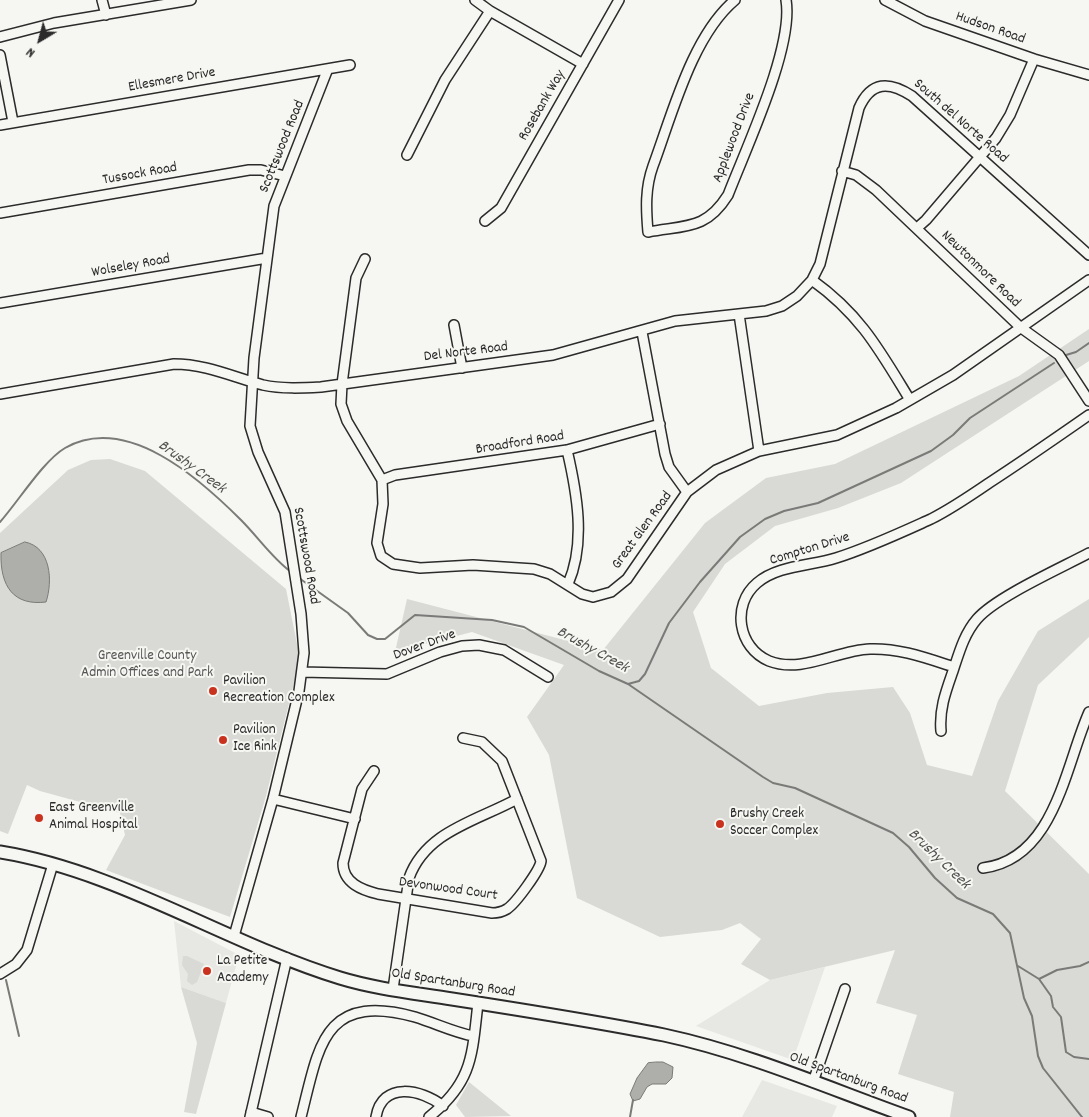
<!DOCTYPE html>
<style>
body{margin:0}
#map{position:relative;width:1089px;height:1117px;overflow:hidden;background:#f6f6f2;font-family:Dekko,sans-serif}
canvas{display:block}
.north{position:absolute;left:15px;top:15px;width:50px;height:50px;-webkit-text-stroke:4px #f6f6f2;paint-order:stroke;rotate:217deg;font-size:14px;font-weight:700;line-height:20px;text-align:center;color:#2b2b2b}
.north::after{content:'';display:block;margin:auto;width:18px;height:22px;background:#2b2b2b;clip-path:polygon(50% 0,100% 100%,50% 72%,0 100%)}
</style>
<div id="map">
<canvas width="1089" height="1117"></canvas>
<div class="north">N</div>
</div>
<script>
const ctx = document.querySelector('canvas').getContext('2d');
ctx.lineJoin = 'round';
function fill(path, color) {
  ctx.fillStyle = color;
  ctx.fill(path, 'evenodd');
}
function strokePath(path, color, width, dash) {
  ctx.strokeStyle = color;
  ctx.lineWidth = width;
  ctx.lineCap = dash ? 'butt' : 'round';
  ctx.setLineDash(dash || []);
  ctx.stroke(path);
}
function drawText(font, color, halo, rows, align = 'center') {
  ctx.font = font + ' Dekko,sans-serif';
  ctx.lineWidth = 4;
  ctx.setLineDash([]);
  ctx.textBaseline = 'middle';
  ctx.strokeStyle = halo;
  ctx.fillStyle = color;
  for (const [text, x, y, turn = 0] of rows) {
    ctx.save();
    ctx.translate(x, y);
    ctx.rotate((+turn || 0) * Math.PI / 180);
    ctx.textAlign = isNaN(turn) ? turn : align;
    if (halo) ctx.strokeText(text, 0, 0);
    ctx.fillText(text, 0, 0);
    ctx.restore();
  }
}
const built = new Path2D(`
 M174 921 239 955 226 1003 181 987Z
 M825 967 793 1060 696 1026 770 980Z
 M762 1080 837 1106 832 1117H742Z`);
const green = new Path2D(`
 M1089 329V361L901 483 838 508 775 526 725 564 693 612 711 668 759 706 827 693 893 687 910 713 927 765 972 776 998 701 1038 631 1089 599V637L1038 685 1005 791 1089 874V1117H950L954 1092 898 1074 917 1015 876 1003 895 950 770 980 741 964 761 939 740 923 722 930 660 937 577 898 549 755 527 717 564 665 472 632 395 652 407 599 603 650 705 523 766 478 835 464 1019 376Z
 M110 459 145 471 286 589 300 659 266 796 230 917 106 870 125 835 120 813 40 791 27 785 8 834 0 831V533L68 470 91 460Z
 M183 956H187L204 964 197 982 192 985 187 981 188 974 182 965Z
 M181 987 226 1003 196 1114 184 1112 197 1043Z
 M469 1082 511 1116 465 1117 456 1105Z`);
const water = new Path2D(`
 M25 542C51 547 53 581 46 602 14 606 0 587 1 553Z
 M656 1062H663L673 1067 672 1078 666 1084H652L647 1087 640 1099 633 1101 630 1094 637 1078 648 1063Z`);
const stream = new Path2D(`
 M1066 355 1076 352 1089 343
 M0 522C18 502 43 461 65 448 127 413 200 479 241 520 258 537 272 558 291 572
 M299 578 348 613 368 635 377 639H385L415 615 492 620 524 627 599 671 628 684 763 777 773 783 795 788 893 833 909 847 935 878 957 898 993 914 1010 933 1024 998 1032 1016 1038 1056 1043 1068 1082 1117
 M628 684 639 681 645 674 669 623 700 582 740 537 765 519 784 511 818 503 931 451 953 435 970 418 1054 363
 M1018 966 1039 979 1051 996 1053 1007 1061 1017 1066 1052 1074 1057 1089 1059
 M1039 979 1057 970 1080 966 1089 962
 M6 980 19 1036
 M630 1117 633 1100`);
const minor = new Path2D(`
 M102 0 106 15
 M475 0 490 11 583 64
 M735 0C692 36 672 115 653 166 645 188 646 209 648 232 686 225 706 230 728 195 746 148 794 47 786 0
 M885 0 925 21 1034 59 1089 75
 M0 37 54 23 191 0
 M0 55 13 122
 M0 125 350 65
 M407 155 445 80 490 11
 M842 171 856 175 876 190 1020 327 1059 355 1089 401
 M0 213 249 170H261L285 176
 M485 221 501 208 619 0
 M917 228 926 220 996 138 1010 115 1034 59
 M365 259 356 278 342 384 341 404 347 421 382 480 383 504 377 543 381 556 393 564 420 568 473 565 534 569 550 574 582 594 593 597 611 592 627 579 687 492 716 470 759 451 837 435 896 408 953 375 1089 280
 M812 280C861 315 880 351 910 400
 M0 303 267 258
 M739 314 759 451
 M454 325 462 368
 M642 332 665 454 669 467 687 492
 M0 394 174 364C206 364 233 377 263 385 282 389 302 388 321 387L553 355 675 321 766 311 782 306 797 296 812 280 820 264 859 108C871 81 889 81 912 96L1089 255
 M567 450C577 493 586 543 568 584
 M382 480 395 475 567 450 660 424
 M954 667C926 658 899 648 870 649 837 650 802 674 769 661 738 648 731 605 757 583 778 565 811 566 836 558 868 548 900 533 931 519 951 509 970 496 989 483 1023 461 1056 438 1089 415
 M302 672 387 674 440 652 462 646 479 645 504 650 548 677
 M941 731C939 709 946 691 953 671 959 653 964 634 977 619 996 597 1061 568 1089 553
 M374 771 362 789 343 863C343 883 362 890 378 894L492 913C497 913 502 912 507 909 516 903 540 870 541 861L502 761 482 742 463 738
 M273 799 355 819
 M983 868C1055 859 1065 766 1089 712
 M234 936 273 799 299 691 304 653 301 614 285 512 258 452 250 426 254 358 274 206 327 71
 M0 974 16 964 27 950 53 864
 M393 989 409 878C426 831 477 821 517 799
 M813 1082 845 989
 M251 1112 268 1117
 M250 1117 287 958
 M301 1117C319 1046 323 992 415 1017 435 1023 453 1032 473 1036
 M376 1117C382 1081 421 1089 443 1106
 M429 1117C473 1082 472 1055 478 1003`);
const major = new Path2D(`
 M0 852C118 871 226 943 340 978 376 989 415 993 452 999 523 1010 594 1021 664 1035 748 1053 828 1088 909 1117`);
const markers = [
 [213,691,5,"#c8321e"],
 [223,740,5,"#c8321e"],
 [39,818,5,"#c8321e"],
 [720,824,5,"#c8321e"],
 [207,971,5,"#c8321e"]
];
const streetNames = [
 ["Hudson Road",990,29,19],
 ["Ellesmere Drive",172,81,-10],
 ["Rosebank Way",543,106,-60],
 ["South del Norte Road",960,122,41],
 ["Applewood Drive",735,138,-69],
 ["Scottswood Road",283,147,-68],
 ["Tussock Road",140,175,-10],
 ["Wolseley Road",131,267,-10],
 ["Newtonmore Road",980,270,44],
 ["Del Norte Road",466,353,-7],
 ["Broadford Road",520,444,-9],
 ["Great Glen Road",643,531,-54],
 ["Compton Drive",810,550,-17],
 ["Scottswood Road",305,556,80],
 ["Dover Drive",425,646,-20],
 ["Devonwood Court",448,890,8],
 ["Old Spartanburg Road",453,984,9],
 ["Old Spartanburg Road",848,1079,20]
];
const parkNames = [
 ["Greenville County",147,657],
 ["Admin Offices and Park",147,674]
];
const poiNames = [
 ["Pavilion",223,682],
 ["Recreation Complex",223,699],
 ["Pavilion",233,731],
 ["Ice Rink",233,748],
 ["East Greenville",49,809],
 ["Animal Hospital",49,826],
 ["Brushy Creek",730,815],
 ["Soccer Complex",730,832],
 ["La Petite",217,962],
 ["Academy",217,979]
];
const waterNames = [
 ["Brushy Creek",191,468,36],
 ["Brushy Creek",592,651,29],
 ["Brushy Creek",938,860,44]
];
fill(built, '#e7e7e3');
fill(green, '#d9d9d5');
fill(water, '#aeaeab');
strokePath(water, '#7a7a78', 1);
strokePath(stream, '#7a7a78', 2);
strokePath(minor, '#2b2b2b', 12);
strokePath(major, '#2b2b2b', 15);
strokePath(minor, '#f6f6f2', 9);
strokePath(major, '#f6f6f2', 11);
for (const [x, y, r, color] of markers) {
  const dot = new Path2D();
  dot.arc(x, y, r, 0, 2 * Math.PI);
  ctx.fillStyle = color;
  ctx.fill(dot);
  strokePath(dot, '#f6f6f2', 2);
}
drawText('15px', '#2b2b2b', '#f6f6f2', streetNames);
drawText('15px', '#565656', '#f6f6f2', parkNames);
drawText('15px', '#2b2b2b', '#f6f6f2', poiNames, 'left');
drawText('italic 16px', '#525251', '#f6f6f2', waterNames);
</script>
